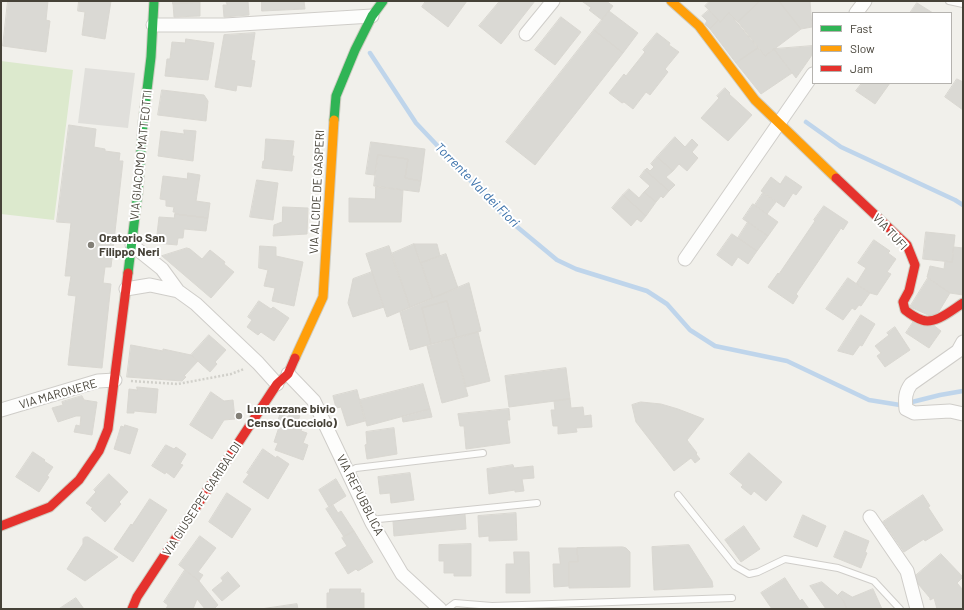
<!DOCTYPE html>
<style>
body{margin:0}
#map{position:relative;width:964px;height:610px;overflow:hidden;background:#f1f0eb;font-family:Barlow,sans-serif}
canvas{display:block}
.frame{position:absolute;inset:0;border:2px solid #464238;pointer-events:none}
.legend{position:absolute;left:812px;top:12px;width:140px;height:72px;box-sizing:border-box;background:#fff;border:1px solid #b5b3af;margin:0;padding:5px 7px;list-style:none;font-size:12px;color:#464238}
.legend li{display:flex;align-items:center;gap:8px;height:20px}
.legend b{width:20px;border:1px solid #b5b3af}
</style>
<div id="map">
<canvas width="964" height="610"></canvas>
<div class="frame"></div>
<ul class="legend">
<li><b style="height:5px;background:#30b455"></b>Fast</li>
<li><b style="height:5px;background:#ff9f0a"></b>Slow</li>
<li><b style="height:5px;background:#e5322d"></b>Jam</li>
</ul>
</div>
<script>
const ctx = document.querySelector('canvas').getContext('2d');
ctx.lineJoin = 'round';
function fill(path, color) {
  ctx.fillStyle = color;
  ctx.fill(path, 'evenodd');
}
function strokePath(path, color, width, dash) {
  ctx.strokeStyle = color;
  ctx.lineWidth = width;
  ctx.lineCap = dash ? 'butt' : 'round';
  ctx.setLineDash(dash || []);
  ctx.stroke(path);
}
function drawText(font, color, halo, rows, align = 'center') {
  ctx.font = font + ' Barlow,sans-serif';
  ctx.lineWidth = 4;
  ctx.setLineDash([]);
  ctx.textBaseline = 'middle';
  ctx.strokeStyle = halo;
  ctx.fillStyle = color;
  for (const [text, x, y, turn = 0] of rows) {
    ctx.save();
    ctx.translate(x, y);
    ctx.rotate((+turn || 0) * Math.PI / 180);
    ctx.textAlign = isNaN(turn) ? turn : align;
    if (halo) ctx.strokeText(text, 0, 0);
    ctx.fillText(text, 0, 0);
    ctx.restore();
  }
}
const green = new Path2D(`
 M1 61 73 70 54 220 1 214Z`);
const parking = new Path2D(`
 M85 68 135 73 128 128 78 123Z`);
const stream = new Path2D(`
 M370 53 416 123 504 216 557 260 576 269 647 291 667 304 690 330 715 346 787 361 869 400 900 405 940 395 963 391
 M806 122 841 147 955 200 963 205`);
const building = new Path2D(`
 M8 1H48L46 20 50 21 46 52 3 46Z
 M79 1H111L105 39 82 35 85 12 78 11Z
 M173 1H200V2L173 4Z
 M226 1H248L249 15 224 17 223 5H227Z
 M262 1H304L305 9 262 11Z
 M426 1H467L448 27 422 7Z
 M500 1H535L501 44 479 26Z
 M582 1H606L613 6 602 20 589 10 591 8Z
 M710 1H760L738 22 729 13 720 22 705 6Z
 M760 1H779L801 29 765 56 738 22Z
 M779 1H810L812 27 801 29Z
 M200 2V16L174 17 173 4Z
 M917 3 933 13H910Z
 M709 10 718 20 710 29 705 24 707 21 702 16Z
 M609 11 638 33 623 53 594 30Z
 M729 13 758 48 736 63 710 29 718 20 720 22Z
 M561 17 581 32 555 65 535 50Z
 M594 30 623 53 535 165 506 142Z
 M255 33 251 60 255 61 251 87 237 85 236 91 215 87 224 35Z
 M657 33 670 43 669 45 679 52 665 69 668 72 650 95 646 92 633 109 624 102 622 103 609 93 624 74 626 76 645 52 643 50Z
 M186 39 214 43 208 80 165 76 167 59H170L172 42 185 43Z
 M812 46V55L796 78 774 49Z
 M758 48 765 56 774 49 792 73 761 94 736 63Z
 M957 79 963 82V110L945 97Z
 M862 83H890L875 104 856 91Z
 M725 88 730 93 729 94 752 115 728 141 701 118 719 98 717 96Z
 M162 90 204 95 208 101 206 121 158 115Z
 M69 125 96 129 94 147 105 149V151L120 153 119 161H123L111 267H105L103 283 111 284 102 368 68 365 76 296 68 295 71 276H65L71 223 57 222Z
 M184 130 196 131 193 161 158 156 161 131 184 134Z
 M675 137 685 147 692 139 698 145 692 152 698 158 687 171 679 164 673 171 657 157Z
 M266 139 294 141 292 156H294L292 171 262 168 263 161H264Z
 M371 142 425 149 421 181 405 178 408 159 378 155 375 175 366 174Z
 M378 155 408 159 405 178 421 181 419 192 374 186Z
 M657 157 673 171 666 177 675 185 669 191 645 170 647 168 650 171 654 167 651 164Z
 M645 170 669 191 663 198 661 196 656 202 644 192 650 186 640 177Z
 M188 173 200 175 196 201 210 203 208 218 175 214V212H173L174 207 166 206V200L160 199 163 176 187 179Z
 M786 176 802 187 796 195 793 193 784 207 761 191 771 177 780 184Z
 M257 180 278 183 273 220 250 217Z
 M376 187 403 190 401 222H349V198L375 199Z
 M629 189 639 198 644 192 656 202 646 216 623 195Z
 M763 193 776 202 767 214 755 205Z
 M623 195 646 216 641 222 637 219 631 226 612 208Z
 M753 204 778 222 768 236 743 219Z
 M824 206 848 222 843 230 841 228 796 294 798 296 793 304 768 287 778 273 779 274 815 221 814 220Z
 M283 207 308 208 307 234 273 236 274 225 282 222Z
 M175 214 208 218 206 231 184 229 183 238H178L177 245 156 243 159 217 174 218Z
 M748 222 768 236 757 251 738 238Z
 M926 232 955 235 952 262 923 259Z
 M732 234 757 251 748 264 738 257 732 266 717 255Z
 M874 240 890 251 888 253 896 259 887 272 891 274 877 295 870 293 856 284 866 268 858 263Z
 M414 244H437L440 256 421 263Z
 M414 244 433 298 410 307 391 254Z
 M260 246 276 247V256L303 262 294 306 272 301 275 288 264 286 268 270 259 268Z
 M389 246 410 307 387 317 366 254Z
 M954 247 963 248V295L950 293 927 277 930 266 944 269 945 261 952 262Z
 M187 248 190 249 202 259 210 250 225 262 224 264 234 272 211 298 162 256Z
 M446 254 458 288 433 298 421 263Z
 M372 272 384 307 353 317 348 303 353 279Z
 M848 278 870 293 861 306 859 305 855 310 852 308 843 320 826 309Z
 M928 278 950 293 935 318 910 307Z
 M469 283 481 331 457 338 447 301 422 308 431 344 410 350 400 312Z
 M259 301 271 309 273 307 289 318 274 341 261 332 258 335 247 327 252 320 248 317Z
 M447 301 457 338 431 344 422 308Z
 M861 315 875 324 862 346 860 345 853 355 838 351Z
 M914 321 932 324 941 331 929 348 906 333Z
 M895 327 910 350 885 367 877 356 881 353 875 346 889 335 887 333Z
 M478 332 490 381 466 387 452 339Z
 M209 335 226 350 215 362 217 364 210 372 191 355Z
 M452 339 468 396 442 403 427 346Z
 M131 345 163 351V349L191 355 198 361 184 376 186 377 182 381 127 377Z
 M566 368 570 399 509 407 505 376Z
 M423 384 430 409 367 426 360 400Z
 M137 387 158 389 156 413 134 411V413H127L129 389 137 390Z
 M357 390 365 421 347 426 341 407 336 408 333 396Z
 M211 392 224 401 233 400 235 419 224 420 212 439 190 425Z
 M82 396 84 400 97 402 92 435 74 432 76 425 80 426 81 416H76L58 422 52 408 63 405 62 402Z
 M570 399 571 408 583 407 584 416 591 415 592 427 576 428 577 432 558 434V426H553L551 410H555L554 401Z
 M641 402 661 404 678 409 704 419 687 440 697 453 696 454 700 459 695 463 691 458 674 471 636 422 632 405Z
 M430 409 432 417 403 422 402 417Z
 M509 409 510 420H507L510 443 466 449 464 426H460L458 414Z
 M289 412 300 416 298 420 304 422 301 431 307 433 303 443 308 445 303 460 275 450 278 443 274 442 279 427 276 426 280 414 288 417Z
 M125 425 138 429 130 454 114 449 121 426 124 427Z
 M394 428 397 454 367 459 365 445 367 444 366 432Z
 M166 445 174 449 176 447 186 454 180 464 183 465 174 478 166 472 165 474 152 466Z
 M263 449 276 458 277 456 289 464 268 499 243 482 249 474 247 473Z
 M33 452 45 460 44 461 53 467 47 476 49 477 39 492 16 477Z
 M749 453 782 482 766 501 754 491 751 495 741 487 743 485 730 474Z
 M513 465 514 468 533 466 534 478 522 479 524 491 515 492V490L489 494 487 469Z
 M410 473 414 500 391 503 390 493 380 494 378 477Z
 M109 474 128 492 119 502 121 504 105 522 91 509 93 508 86 503 96 492 94 490Z
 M336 479 346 496 329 507 319 490Z
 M227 493 251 509 232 538 209 522Z
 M923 495 930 506 928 507 943 530 925 541 924 539 904 552 883 522Z
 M150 499 167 510 133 562 114 549 131 524 132 525Z
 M333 505 338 513 341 511 354 531 344 537 326 509Z
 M516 513 517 540 489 541V536L479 537 478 516Z
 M465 514 466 529 394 536 393 521Z
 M803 515 826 526 817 547 794 537Z
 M744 526 760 549 741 562 725 540Z
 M354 531 373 562 358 571 356 569 348 574 335 553 347 546 342 538Z
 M845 531 869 541 865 552 867 553 861 568 834 557Z
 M200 536 216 548 198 572 203 575 199 581 179 565Z
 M85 537H88L118 557 85 581 67 569 83 544V539Z
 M471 544V576H454V573H444V561H439V545Z
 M689 545 712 581 713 587 654 590 652 547Z
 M623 547 626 548 630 552V587L569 588V562H578L577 548Z
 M559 548H577L578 562H569V586L554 587 553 564H560Z
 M514 552H529L530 593H506V564H514Z
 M941 554 963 577 957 583 963 590V609H937L934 598 930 600V598L913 578Z
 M185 570 199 581 218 605 214 609H205L197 599 193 609H166L168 605 164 602Z
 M228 572 240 586 222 601 212 590 223 581 221 578Z
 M785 578 800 601 802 599 809 609H772L761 593Z
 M822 582 843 600 847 609H826L810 586Z
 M330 589H361L360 593H364V609H327V593H329Z
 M873 589 882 609H847L843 600 838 595 842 591 852 597Z
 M76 598 84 609H59Z
 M297 604 298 609H261Z`);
const path = new Path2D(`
 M131 381 178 384 231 374 244 369`);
const lane = new Path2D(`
 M949 1 963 4
 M348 473 356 468 483 453
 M678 495 735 566 749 574 758 572 785 559 838 568 874 581 900 609
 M372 523 379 519 537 503
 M447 609 455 603 492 606 732 598`);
const street = new Path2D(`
 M856 13 865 1
 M153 25H225L372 16
 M526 34 553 1
 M132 245 162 269 178 291 196 304 258 363 277 384
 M685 259 813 74
 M126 289 150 285 178 291
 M963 342 958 351 911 384C905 392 905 399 906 409L914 413 950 411 963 414
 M288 374 314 401 372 523 402 574 440 609
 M1 410 98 381 115 380
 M870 517 907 571 917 609`);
const fast = new Path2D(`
 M334 120 336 96 355 50 372 16 383 1
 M128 273 138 192 143 123 151 57 154 1`);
const slow = new Path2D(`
 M671 1 699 26 755 100 836 178
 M295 358 323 297 334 120`);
const jam = new Path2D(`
 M836 178 907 245 915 265 909 291 903 302 905 310C910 314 916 318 922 320 935 325 952 310 963 303
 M1 526 50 507 79 480 99 451 108 429 128 273
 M132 609 137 597 277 384 288 374 295 358`);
const markers = [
 [91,245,4,"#827f77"],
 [239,416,4,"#827f77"]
];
const streetNames = [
 ["VIA GIACOMO MATTEOTTI",141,155,-84],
 ["VIA ALCIDE DE GASPERI",317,192,-87],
 ["VIA TUFI",890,232,47],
 ["VIA MARONERE",58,394,-16],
 ["VIA REPUBBLICA",360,495,63],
 ["VIA GIUSEPPE GARIBALDI",202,499,-57]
];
const poiNames = [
 ["Oratorio San",99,238],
 ["Filippo Neri",99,252],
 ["Lumezzane bivio",247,409],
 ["Censo (Cucciolo)",247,423]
];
const waterNames = [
 ["Torrente Val dei Fiori",477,185,45]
];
fill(green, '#dce9cd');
fill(parking, '#e0dfdb');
strokePath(stream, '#bfd5eb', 4.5);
fill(building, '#dad9d4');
strokePath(building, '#d9d7d1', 1);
strokePath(lane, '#cfcdc9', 8);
strokePath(street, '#cfcdc9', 15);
strokePath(fast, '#cfcdc2', 11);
strokePath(slow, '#cfcdc2', 11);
strokePath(jam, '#cfcdc2', 11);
strokePath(path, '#d1d0ca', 2.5, [2, 2]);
strokePath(lane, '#fdfdfc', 6);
strokePath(street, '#fdfdfc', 13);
strokePath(fast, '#30b455', 9);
strokePath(slow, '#ff9f0a', 9);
strokePath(jam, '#e5322d', 9);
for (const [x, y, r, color] of markers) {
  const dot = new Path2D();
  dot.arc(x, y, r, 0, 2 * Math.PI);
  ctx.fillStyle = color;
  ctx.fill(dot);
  strokePath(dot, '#fff', 1.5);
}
drawText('12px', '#464238', '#fff', streetNames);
drawText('bold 12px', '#464238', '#fff', poiNames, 'left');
drawText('italic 13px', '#3970aa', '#fff', waterNames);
</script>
